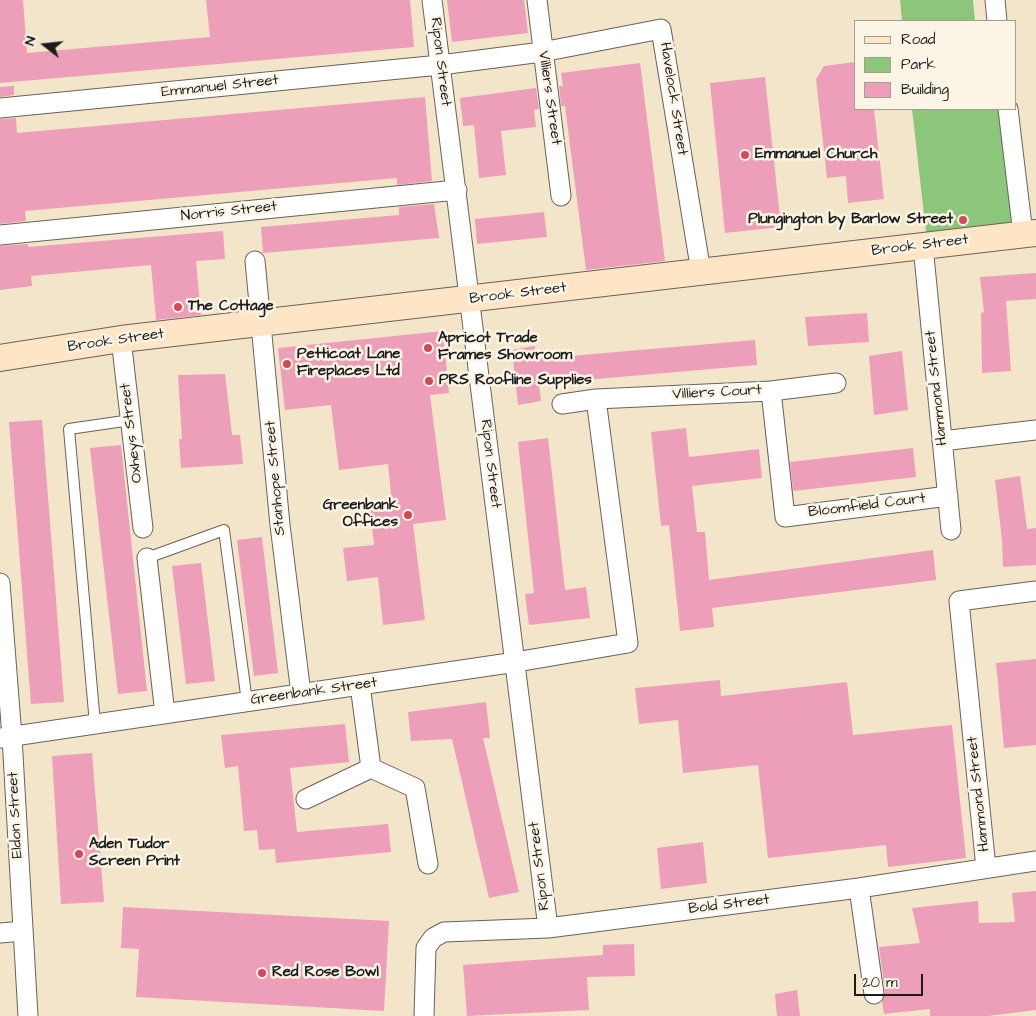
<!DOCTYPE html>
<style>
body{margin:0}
#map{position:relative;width:1036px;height:1016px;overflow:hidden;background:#f3e5c9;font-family:"Architects Daughter",sans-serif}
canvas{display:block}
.legend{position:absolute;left:854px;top:20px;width:162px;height:90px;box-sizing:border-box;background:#fcf5e5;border:1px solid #a29e95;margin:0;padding:6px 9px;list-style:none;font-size:15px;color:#1c1c1c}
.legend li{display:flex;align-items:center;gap:10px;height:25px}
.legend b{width:25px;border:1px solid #a29e95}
.north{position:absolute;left:20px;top:20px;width:50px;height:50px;-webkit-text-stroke:4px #fcf5e5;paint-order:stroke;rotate:286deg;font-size:14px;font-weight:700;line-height:20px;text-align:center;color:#1c1c1c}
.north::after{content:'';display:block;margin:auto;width:18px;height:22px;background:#1c1c1c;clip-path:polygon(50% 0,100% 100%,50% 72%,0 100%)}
.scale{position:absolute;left:854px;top:974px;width:69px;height:22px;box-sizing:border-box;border:2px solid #1c1c1c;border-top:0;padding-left:6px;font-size:15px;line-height:18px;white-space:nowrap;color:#1c1c1c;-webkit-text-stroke:4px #fcf5e5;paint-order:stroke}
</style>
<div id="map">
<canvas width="1036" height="1016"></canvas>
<ul class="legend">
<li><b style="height:6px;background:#fde5c5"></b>Road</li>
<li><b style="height:14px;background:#8cc67b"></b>Park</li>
<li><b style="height:14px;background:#ed9fb9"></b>Building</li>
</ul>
<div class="north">N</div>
<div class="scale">20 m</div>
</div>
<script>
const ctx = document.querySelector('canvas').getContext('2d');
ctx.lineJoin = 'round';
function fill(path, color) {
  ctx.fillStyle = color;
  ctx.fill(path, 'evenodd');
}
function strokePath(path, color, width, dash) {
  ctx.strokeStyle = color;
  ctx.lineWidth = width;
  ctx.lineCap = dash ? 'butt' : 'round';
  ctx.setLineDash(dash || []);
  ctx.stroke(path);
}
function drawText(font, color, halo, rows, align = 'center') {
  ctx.font = font + ' "Architects Daughter",sans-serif';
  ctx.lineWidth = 5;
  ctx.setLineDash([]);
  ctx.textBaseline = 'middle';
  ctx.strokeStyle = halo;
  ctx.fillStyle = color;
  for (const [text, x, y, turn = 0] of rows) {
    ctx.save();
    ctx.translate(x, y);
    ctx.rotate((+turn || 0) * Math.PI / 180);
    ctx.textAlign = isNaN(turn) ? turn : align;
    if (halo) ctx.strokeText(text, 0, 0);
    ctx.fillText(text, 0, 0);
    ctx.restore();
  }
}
const green = new Path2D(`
 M900 0H973L975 21H902Z
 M912 109H1003L1017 231 927 241Z`);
const building = new Path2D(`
 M0 0H23L27 53 210 37 206 0H410L414 47 0 83Z
 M447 0H524L528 33 452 42Z
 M855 62V109H874L884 199 848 203 846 176 827 178 816 79 824 66Z
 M640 63 665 261 586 270 565 106H561L559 86H563L561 73Z
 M765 77 781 227 725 233 710 83Z
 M14 86V95L0 97V87Z
 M536 88 539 109 534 110 536 127 501 131 506 175 479 178 474 125 463 126 460 98Z
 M425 97 432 181 397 185V178L25 211 26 221 0 224V119L16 118 17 133Z
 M434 204 439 238 263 253 261 227 399 215V207Z
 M544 212 547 237 477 244 475 219Z
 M223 231 225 259 196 261 201 315 156 320 151 265 31 276 32 286 0 290V246L28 244V247Z
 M1036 273V299L1006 301 1011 371 982 373 981 313 984 312 980 277Z
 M867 313 869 342 808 346 805 317Z
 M443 331 449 393 430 395 446 520 413 524 425 620 383 625 378 577 347 581 343 548 374 545 370 506 392 504 388 464 339 470 331 405 285 410 278 348Z
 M755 340 757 365 539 384 541 401 518 405 512 350 535 346 536 359Z
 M902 351 908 410 874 415 869 356Z
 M225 374 232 435H240L243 464 181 468 179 439H182L178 375Z
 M42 420 64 702 31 704 9 422Z
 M686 428 689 457 759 449 762 478 692 486 697 532H705L709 580 933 550 936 580 712 608 714 627 680 631 669 525 661 526 651 432Z
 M548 438 565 590 586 587 590 618 529 625 525 594 534 593 518 442Z
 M121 445 147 691 118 694 90 448Z
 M913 448 916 477 793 491 790 462Z
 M1020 476 1027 529 1036 528V565L1003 567 1002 540 995 480Z
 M262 537 278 673 254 676 237 540Z
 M201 563 215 681 186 684 172 566Z
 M1036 659V745L1004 748 996 663Z
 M720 680 721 696 847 682 853 735 952 725 966 858 888 867 886 845 768 858 758 765 683 773 678 720 639 724 635 688Z
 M486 702 490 738H483L519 892 489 898 452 739 411 741 408 712Z
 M345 724 349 762 290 768 297 832 388 824 391 852 276 863 275 849 259 850 257 830 244 831 238 766 225 768 221 735Z
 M92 753 104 902 61 904 52 756Z
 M703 842 707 883 661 889 657 848Z
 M1036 891V1010L988 1016H930V1009L884 1014 882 1001 885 992 879 947 920 943 912 908 978 901 979 923 1015 922 1012 893Z
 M123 907 389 921 384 1011 136 997 139 949 121 948Z
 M634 944 635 976 587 977 589 1010 467 1016 463 965 603 955V945Z
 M797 990 800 1016H777L775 994Z`);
const lane = new Path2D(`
 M147 558 224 530 247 702
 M95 724 69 429 131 420`);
const street = new Path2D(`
 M432 0 548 928
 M537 0 561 196
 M995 0 997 21
 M0 108 440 65 542 52 661 29 701 272
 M1008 109 1023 234
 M0 235 457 190
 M923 246 951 530
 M255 261 280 525 301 694
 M121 339 143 528
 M771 391 836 383
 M562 404 596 399 771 391 785 517 948 496
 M942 441 1036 430
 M147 558 165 714
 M0 583 12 737 28 1016
 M360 685 371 768 415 788 428 864
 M0 738 516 662 628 643 596 399
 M306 799 371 768
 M986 868 959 601 1036 591
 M859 888 874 994
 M0 933 22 931
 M424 1016 426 948 433 938 444 932 548 928 859 888 1036 861`);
const secondary = new Path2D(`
 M0 358 121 339 1036 233`);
const markers = [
 [745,155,5,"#d1495b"],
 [963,220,5,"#d1495b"],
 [178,307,5,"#d1495b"],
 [428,348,5,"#d1495b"],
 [287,364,5,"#d1495b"],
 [429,381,5,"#d1495b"],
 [408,515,5,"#d1495b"],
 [79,854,5,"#d1495b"],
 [262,973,5,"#d1495b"]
];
const streetNames = [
 ["Ripon Street",440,62,83],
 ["Emmanuel Street",220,87,-6],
 ["Villiers Street",549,98,82],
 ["Havelock Street",673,99,81],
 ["Norris Street",229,212,-6],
 ["Brook Street",920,246,-7],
 ["Brook Street",518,294,-7],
 ["Brook Street",116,341,-8],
 ["Hammond Street",937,388,-96],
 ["Villiers Court",717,393,-3],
 ["Oxheys Street",132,433,-97],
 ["Ripon Street",490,464,83],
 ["Stanhope Street",276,478,-95],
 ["Bloomfield Court",867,506,-7],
 ["Greenbank Street",314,692,-8],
 ["Hammond Street",979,794,-96],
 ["Eldon Street",16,815,-93],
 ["Ripon Street",540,866,-97],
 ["Bold Street",729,905,-7]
];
const poiNames = [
 ["Emmanuel Church",755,155],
 ["Plungington by Barlow Street",953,220,"right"],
 ["The Cottage",188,307],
 ["Apricot Trade",438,339],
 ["Frames Showroom",438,356],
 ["Petticoat Lane",297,355],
 ["Fireplaces Ltd",297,372],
 ["PRS Roofline Supplies",439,381],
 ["Greenbank",398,506,"right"],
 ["Offices",398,523,"right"],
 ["Aden Tudor",89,845],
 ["Screen Print",89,862],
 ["Red Rose Bowl",272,973]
];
fill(green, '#8cc67b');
fill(building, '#ed9fb9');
strokePath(lane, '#676259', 12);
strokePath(street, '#676259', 21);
strokePath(secondary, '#676259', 28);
strokePath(lane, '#fff', 10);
strokePath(street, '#fff', 19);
strokePath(secondary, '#fde5c5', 26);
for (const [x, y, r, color] of markers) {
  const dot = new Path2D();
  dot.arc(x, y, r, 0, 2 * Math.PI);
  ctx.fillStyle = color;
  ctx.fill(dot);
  strokePath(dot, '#fcf5e5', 2);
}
drawText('15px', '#1c1c1c', '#fcf5e5', streetNames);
drawText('bold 15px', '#1c1c1c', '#fcf5e5', poiNames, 'left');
</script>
